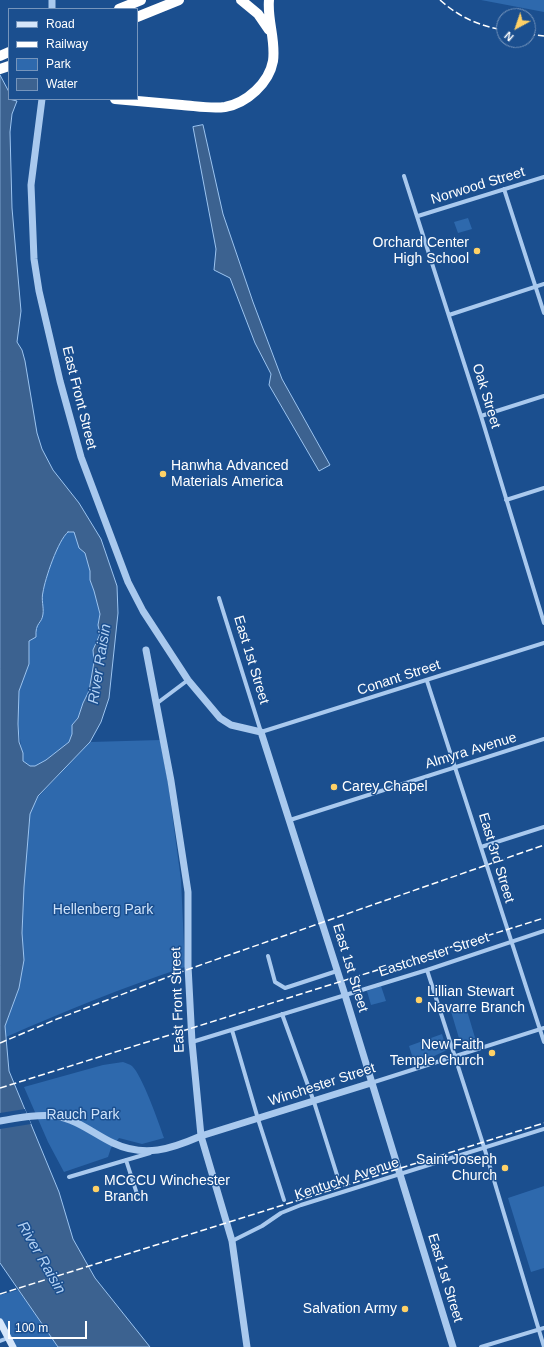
<!DOCTYPE html>
<style>
body{margin:0}
#map{position:relative;width:544px;height:1347px;overflow:hidden;background:#1b4f8f;font-family:Arial,sans-serif}
canvas{display:block}
.legend{position:absolute;left:8px;top:8px;width:130px;height:92px;box-sizing:border-box;background:#1b4f8f;border:1px solid #7695bc;margin:0;padding:5px 7px;list-style:none;font-size:12px;color:#fff}
.legend li{display:flex;align-items:center;gap:8px;height:20px}
.legend b{width:20px;border:1px solid #7695bc}
.north{position:absolute;left:496px;top:8px;width:40px;height:40px;box-sizing:border-box;background:#1b4f8f;border:1px solid #7695bc;border-radius:50%;rotate:220deg;font-size:11px;font-weight:700;line-height:16px;text-align:center;color:#fff}
.north::after{content:'';display:block;margin:auto;width:14px;height:18px;background:#ffd166;clip-path:polygon(50% 0,100% 100%,50% 72%,0 100%)}
.scale{position:absolute;left:8px;top:1321px;width:79px;height:18px;box-sizing:border-box;border:2px solid #fff;border-top:0;padding-left:5px;font-size:12px;line-height:14px;white-space:nowrap;color:#fff;-webkit-text-stroke:3px #1b4f8f;paint-order:stroke}
</style>
<div id="map">
<canvas width="544" height="1347"></canvas>
<ul class="legend">
<li><b style="height:5px;background:#d6e6fa"></b>Road</li>
<li><b style="height:5px;background:#fff"></b>Railway</li>
<li><b style="height:11px;background:#2e69ad"></b>Park</li>
<li><b style="height:11px;background:#3c6290"></b>Water</li>
</ul>
<div class="north">N</div>
<div class="scale">100 m</div>
</div>
<script>
const ctx = document.querySelector('canvas').getContext('2d');
ctx.lineJoin = 'round';
function fill(path, color) {
  ctx.fillStyle = color;
  ctx.fill(path, 'evenodd');
}
function strokePath(path, color, width, dash) {
  ctx.strokeStyle = color;
  ctx.lineWidth = width;
  ctx.lineCap = dash ? 'butt' : 'round';
  ctx.setLineDash(dash || []);
  ctx.stroke(path);
}
function drawText(font, color, halo, rows, align = 'center') {
  ctx.font = font + ' Arial,sans-serif';
  ctx.lineWidth = 3;
  ctx.setLineDash([]);
  ctx.textBaseline = 'middle';
  ctx.strokeStyle = halo;
  ctx.fillStyle = color;
  for (const [text, x, y, turn = 0] of rows) {
    ctx.save();
    ctx.translate(x, y);
    ctx.rotate((+turn || 0) * Math.PI / 180);
    ctx.textAlign = isNaN(turn) ? turn : align;
    if (halo) ctx.strokeText(text, 0, 0);
    ctx.fillText(text, 0, 0);
    ctx.restore();
  }
}
const green = new Path2D(`
 M481 0H544V12Z
 M468 218 472 229 458 233 454 222Z
 M68 532H75L79 548 85 553 90 571V580L94 591 100 614 98 625 100 634 93 650 94 662 89 691 83 703 78 718 72 725V734L69 742 46 760 35 766H30L23 761 18 724 19 691 29 664V641L36 637C35 622 42 623 43 614 44 607 41 600 43 592 45 579 58 540 68 532Z
 M160 740 168 783 181 880 185 967C124 987 65 1011 6 1037L5 1026 19 988 24 960 22 933 24 887 30 813 38 797 90 742Z
 M381 986 386 1001 371 1005 367 991Z
 M465 1004 476 1041 461 1045 450 1008Z
 M442 1034 447 1050 415 1065 409 1046Z
 M123 1062C125 1063 130 1064 132 1066 142 1075 159 1123 164 1138L142 1144 119 1138 111 1148 108 1157 64 1172 48 1142 24 1087 103 1065Z
 M544 1186V1268L531 1272 508 1198Z
 M18 1290 58 1347H14L0 1321V1295Z`);
const water = new Path2D(`
 M0 75 9 92V99L17 101 12 114 10 132 12 208 21 311 17 342 22 350 25 361 37 433 42 449 53 470 79 503 101 539 117 586 118 613 109 698 101 722 90 742 38 796 30 814 24 887 22 933 24 960 19 988 5 1026 9 1071 59 1192 73 1239 95 1278 150 1347H58L0 1263ZM68 532H74L79 548 85 553 90 571V580L94 591 100 614 98 625 100 634 93 650 94 662 89 691 83 703 78 718 72 725V734L69 742 46 760 35 766H30L23 761V753L19 742 18 724 19 691 29 664V641L36 637C35 622 42 624 43 614 44 607 41 600 43 592 45 579 58 540 68 532Z
 M203 125 223 214 253 302 282 379 330 465 319 471 269 385 271 374 255 343 230 278 214 270 216 249 193 127Z`);
const pier = new Path2D(`
 M25 1109 31 1124 0 1129V1113Z`);
const minor = new Path2D(`
 M404 176 481 416 544 623
 M504 189 544 313
 M418 216 544 177
 M449 315 544 284
 M481 416 544 396
 M506 500 544 488
 M219 598 261 732 544 643
 M427 681 544 1042
 M156 704 188 680
 M290 820 544 739
 M481 847 544 827
 M268 956 275 982 285 988 337 971
 M427 970 484 1147 544 1347
 M282 1014 314 1102 337 1175
 M232 1030 258 1119 284 1200
 M192 1042 427 970 544 931
 M371 1083 544 1028
 M126 1160 137 1194
 M69 1177 150 1153
 M232 1241 262 1226 281 1213 301 1205 544 1129
 M0 1341 8 1338
 M481 1347 544 1328`);
const tertiary = new Path2D(`
 M52 9V0
 M42 99 31 185 34 259 39 291 60 381 81 457 128 582 143 611 188 680 220 718 231 725 261 732 345 995 453 1347
 M146 650 171 781 188 892V966L192 1042 201 1136 232 1241 247 1347
 M0 1121C18 1118 37 1114 55 1116 77 1119 94 1134 113 1143 145 1158 171 1149 201 1136L371 1083`);
const secondary = new Path2D(`
 M0 1322 13 1347`);
const motorway = new Path2D(`
 M241 0 258 14 269 30
 M119 9 141 0
 M137 17 179 0
 M0 56 9 52
 M0 69 9 66
 M115 99C137 101 160 103 182 105 196 106 211 109 225 107 247 103 269 83 273 61 276 40 267 20 269 0`);
const rail = new Path2D(`
 M440 0C459 17 479 26 504 30
 M528 34 544 36
 M0 1043 57 1019 189 969 544 845
 M0 1088 544 918
 M0 1294 544 1123`);
const markers = [
 [477,251,4,"#ffd166"],
 [163,474,4,"#ffd166"],
 [334,787,4,"#ffd166"],
 [419,1000,4,"#ffd166"],
 [492,1053,4,"#ffd166"],
 [505,1168,4,"#ffd166"],
 [96,1189,4,"#ffd166"],
 [405,1309,4,"#ffd166"]
];
const streetNames = [
 ["Norwood Street",478,186,-17],
 ["Oak Street",486,396,73],
 ["East Front Street",79,398,76],
 ["East 1st Street",251,660,73],
 ["Conant Street",399,678,-18],
 ["Almyra Avenue",471,751,-17],
 ["East 3rd Street",496,858,73],
 ["Eastchester Street",434,955,-18],
 ["East 1st Street",350,968,73],
 ["East Front Street",178,1000,-92],
 ["Winchester Street",322,1085,-18],
 ["Kentucky Avenue",347,1179,-18],
 ["East 1st Street",445,1278,73]
];
const poiNames = [
 ["Orchard Center",469,243],
 ["High School",469,259],
 ["Hanwha Advanced",171,466,"left"],
 ["Materials America",171,482,"left"],
 ["Carey Chapel",342,787,"left"],
 ["Lillian Stewart",427,992,"left"],
 ["Navarre Branch",427,1008,"left"],
 ["New Faith",484,1045],
 ["Temple Church",484,1061],
 ["Saint Joseph",497,1160],
 ["Church",497,1176],
 ["MCCCU Winchester",104,1181,"left"],
 ["Branch",104,1197,"left"],
 ["Salvation Army",397,1309]
];
const parkNames = [
 ["Hellenberg Park",103,910],
 ["Rauch Park",83,1115]
];
const waterNames = [
 ["River Raisin",100,664,-81],
 ["River Raisin",41,1258,60]
];
fill(green, '#2e69ad');
fill(water, '#3c6290');
strokePath(water, '#9cc4f0', 1);
fill(pier, '#1b4f8f');
strokePath(minor, '#a9c9ee', 4);
strokePath(tertiary, '#a9c9ee', 7);
strokePath(secondary, '#d6e6fa', 7);
strokePath(motorway, '#fff', 10);
strokePath(rail, '#fff', 1.5, [7, 3]);
for (const [x, y, r, color] of markers) {
  const dot = new Path2D();
  dot.arc(x, y, r, 0, 2 * Math.PI);
  ctx.fillStyle = color;
  ctx.fill(dot);
  strokePath(dot, '#1b4f8f', 1.5);
}
drawText('14px', '#fff', '#1b4f8f', streetNames);
drawText('14px', '#fff', '#1b4f8f', poiNames, 'right');
drawText('14px', '#cfe3fa', '#1b4f8f', parkNames);
drawText('italic 15px', '#b5d3f5', '#1b4f8f', waterNames);
</script>
